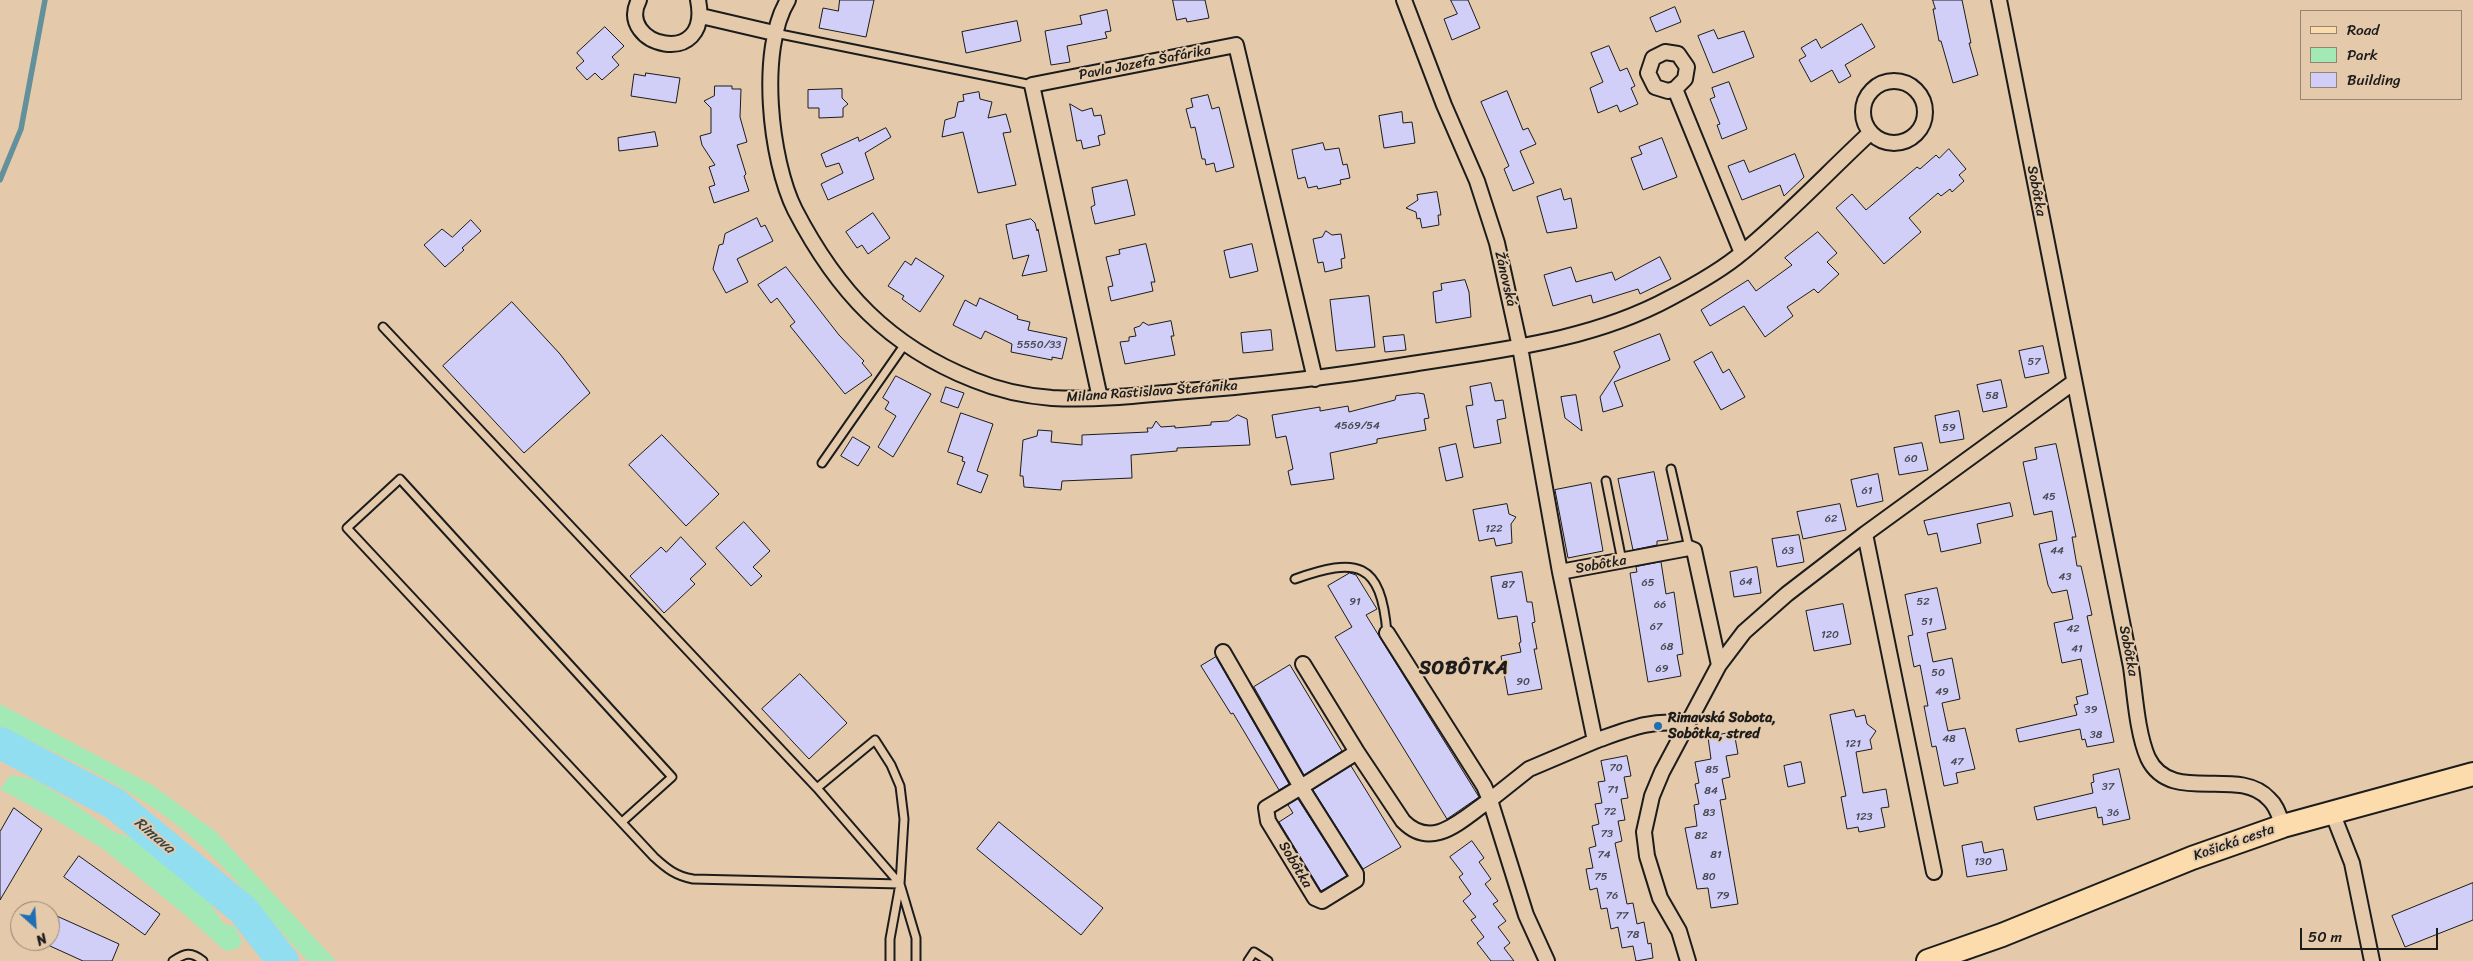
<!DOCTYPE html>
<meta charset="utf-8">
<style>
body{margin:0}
#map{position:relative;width:2473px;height:961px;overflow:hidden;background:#e4caab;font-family:Sriracha,sans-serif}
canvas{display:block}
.legend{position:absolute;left:2300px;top:10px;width:162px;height:90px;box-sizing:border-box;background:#e4caab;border:1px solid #948472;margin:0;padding:6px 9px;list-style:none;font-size:15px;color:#1c1c1c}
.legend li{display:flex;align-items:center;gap:10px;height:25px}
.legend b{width:25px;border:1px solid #948472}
.north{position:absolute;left:10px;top:901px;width:50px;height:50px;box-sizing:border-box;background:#e4caab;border:1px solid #948472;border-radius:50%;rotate:154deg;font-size:14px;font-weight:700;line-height:20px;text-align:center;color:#1c1c1c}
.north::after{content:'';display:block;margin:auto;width:18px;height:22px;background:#1f6fb2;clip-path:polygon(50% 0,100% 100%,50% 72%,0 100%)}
.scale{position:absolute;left:2300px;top:928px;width:138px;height:22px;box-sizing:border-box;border:2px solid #1c1c1c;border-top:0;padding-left:6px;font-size:15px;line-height:18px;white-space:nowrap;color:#1c1c1c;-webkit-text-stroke:4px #e4caab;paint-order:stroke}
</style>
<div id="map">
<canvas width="2473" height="961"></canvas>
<ul class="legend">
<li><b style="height:6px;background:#fcdcac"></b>Road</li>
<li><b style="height:14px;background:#a3e9b6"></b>Park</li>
<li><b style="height:14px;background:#d1cff8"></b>Building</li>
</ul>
<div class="north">N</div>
<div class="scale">50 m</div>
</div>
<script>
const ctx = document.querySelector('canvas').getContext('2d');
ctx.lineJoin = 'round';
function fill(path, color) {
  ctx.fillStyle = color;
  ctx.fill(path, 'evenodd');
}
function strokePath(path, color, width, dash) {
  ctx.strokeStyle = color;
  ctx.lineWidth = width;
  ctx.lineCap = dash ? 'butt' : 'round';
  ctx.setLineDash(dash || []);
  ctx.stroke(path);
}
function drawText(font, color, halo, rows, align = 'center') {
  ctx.font = font + ' Sriracha,sans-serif';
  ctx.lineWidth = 4;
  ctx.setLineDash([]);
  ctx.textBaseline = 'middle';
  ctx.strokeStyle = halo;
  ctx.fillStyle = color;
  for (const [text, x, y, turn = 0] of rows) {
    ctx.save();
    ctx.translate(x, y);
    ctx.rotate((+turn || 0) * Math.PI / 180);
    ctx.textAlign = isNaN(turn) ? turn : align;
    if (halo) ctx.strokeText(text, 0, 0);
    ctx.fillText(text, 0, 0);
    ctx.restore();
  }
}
const green = new Path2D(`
 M0 704 152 785 216 832 336 961H308C265 915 223 860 173 822 120 781 59 755 0 726Z
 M11 775 35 780 67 799 114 832 147 843 170 862 205 897 224 924 235 927 242 943 236 949 225 951 184 914 102 848 51 817 0 789Z`);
const stream = new Path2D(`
 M0 180 21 129 45 0`);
const river = new Path2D(`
 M0 743 115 804 243 910 283 961`);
const building = new Path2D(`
 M840 0H874L866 37 819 28 823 8 838 11Z
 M1173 0H1205L1209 18 1187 22 1186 18 1177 20Z
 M1451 0H1468L1480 28 1452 40 1444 19 1457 14Z
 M1933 0H1962L1971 43H1969L1978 75 1953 83 1941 41H1939L1933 9H1935Z
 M1675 7 1681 22 1656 32 1650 18Z
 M1107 10 1111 31 1105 32 1107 38 1067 46 1070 62 1051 65 1045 31 1082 24 1080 16Z
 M1017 21 1021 41 966 53 962 32Z
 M1862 24 1875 47 1845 65 1851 76 1839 83 1832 70 1811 82 1799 60 1806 56 1801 48 1816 39 1821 48Z
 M605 27 624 46 612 57 619 65 602 80 595 73 587 80 576 68 584 61 577 53Z
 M1714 30 1718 39 1744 31 1754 57 1713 73 1698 36Z
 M1609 46 1620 71 1627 68 1635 86 1631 88 1638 104 1620 112 1617 105 1598 113 1590 88 1603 82 1591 53Z
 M646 73 680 78 676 103 631 96 634 74 645 76Z
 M1729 82 1747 129 1722 139 1717 125 1720 124 1710 99 1715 97 1712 88Z
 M715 86H732V89H741L740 117 747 142 737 145 746 174 744 176 749 191 714 203 709 187 715 185 709 167 715 165 702 145 700 136 711 133V108L704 101 714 96Z
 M842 89V98L848 104 843 108V117L819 118V108H808V90Z
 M1507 91 1523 130 1528 128 1536 144 1520 151 1534 183 1513 191 1504 169 1509 166 1481 102Z
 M979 92 980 99 992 102 988 118 1006 114 1011 132 1003 133 1016 185 978 193 963 132 942 137 945 120 955 117 958 102 964 101 963 95Z
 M1208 95 1212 109 1219 107 1234 167 1216 172 1214 163 1206 165 1205 159H1202L1195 127 1191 128 1186 109 1193 107 1191 99Z
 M1070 104 1082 111 1092 108 1094 116 1101 115 1105 134 1098 136 1100 145 1083 149 1081 140 1077 141Z
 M1402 112 1403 123 1412 122 1415 143 1384 148 1379 116Z
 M886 128 891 137 865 153 874 179 828 200 821 184 843 173 839 163 826 167 821 154 858 137 859 141Z
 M655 132 658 146 619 151 618 138Z
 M1662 138 1677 177 1643 190 1631 158 1642 154 1639 147Z
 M1323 143 1325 150 1339 148 1343 165 1347 164 1350 178 1340 180 1341 184 1318 189 1317 186 1308 188 1305 177 1298 179 1292 150Z
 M1949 149 1966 169 1959 175 1964 181 1952 192 1950 189 1941 196 1938 193 1909 218 1921 232 1884 264 1836 208 1852 194 1866 210 1917 167 1920 169 1936 155 1939 158Z
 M1795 154 1804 177 1784 196 1780 185 1742 200 1728 166 1744 160 1749 172Z
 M1127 180 1135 215 1095 224 1091 207 1095 205 1092 188Z
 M1561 189 1564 200 1571 198 1577 228 1547 233 1537 197Z
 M1437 192 1441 215H1438L1439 225 1422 228 1420 218 1417 219 1416 212 1406 208 1418 200 1417 195Z
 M873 213 890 238 868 254 862 245 857 248 846 232Z
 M757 218 761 227 765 225 773 241 737 259 748 282 726 293 713 269 719 245 723 244 725 234Z
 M1031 219 1035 223 1037 231 1038 229 1047 271 1022 276 1029 255 1013 259 1006 225Z
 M471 220 481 231 462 248 464 250 445 267 424 245 442 229 452 237Z
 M1326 231 1332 235 1341 234 1345 258 1341 259 1342 268 1325 272 1323 262 1318 263 1313 239 1322 237Z
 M1818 232 1837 253 1827 262 1839 274 1818 293 1814 289 1787 307 1793 316 1765 337 1744 306 1710 326 1701 310 1748 280 1756 291 1792 265 1785 258Z
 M1146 244 1155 282H1151L1153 291 1111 301 1108 287 1113 286 1106 257 1120 254 1119 250Z
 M1252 244 1258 271 1230 278 1224 251Z
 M1660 257 1671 279 1640 294 1638 289 1593 303 1591 295 1553 306 1544 275 1571 267 1576 282 1612 272 1615 280Z
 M916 258 944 276 920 312 902 299 904 296 888 286 905 261 911 265Z
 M786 267 839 335 864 361 862 363 872 375 845 394 790 326 795 322 777 298 771 303 758 285Z
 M1465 280 1469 292 1471 317 1436 323 1433 292 1442 290 1441 284Z
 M1369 296 1375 347 1336 351 1330 300Z
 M980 298 1018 316 1017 319 1030 322 1028 330 1067 338 1062 359 1052 357V360L1011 352 1012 344 985 331 981 339 953 325 965 300 976 306Z
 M512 302 560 354 590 393 524 453 443 366Z
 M1171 321 1174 336H1171L1175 355 1125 364 1120 342 1129 341V337L1136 336 1134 328 1140 326 1143 322 1148 325Z
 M1271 330 1273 350 1243 353 1241 333Z
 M1660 334 1670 360 1614 382 1623 406 1603 412 1600 397 1620 367 1614 352Z
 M1404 335 1406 350 1385 352 1383 337Z
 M2043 346 2049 373 2025 378 2019 351Z
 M1712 352 1723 373 1729 369 1745 397 1721 410 1694 362Z
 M896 376 931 394 893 457 878 447 896 416 885 409 889 402 883 398Z
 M2001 380 2007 407 1983 412 1977 385Z
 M1491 383 1495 401 1503 400 1506 418 1497 420 1501 443 1474 448 1466 406 1473 405 1470 387Z
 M946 387 964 393 958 408 941 402Z
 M1418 393 1424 394 1429 418 1424 419 1426 430 1377 439V443L1330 453 1334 479 1291 485 1288 471 1293 469 1286 436 1276 438 1272 415 1320 407V411L1348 406 1349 412 1395 400 1396 396Z
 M1576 395 1582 431 1565 418 1561 397Z
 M1959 411 1964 439 1940 443 1935 416Z
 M961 413 993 424 977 471 988 475 981 493 957 484 965 462 962 461 963 457 948 452Z
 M1238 415 1247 419 1250 445 1177 448V451L1131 455 1132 478 1062 481 1061 490 1024 487 1023 476H1020L1023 440 1037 436 1038 430 1052 431 1051 442 1082 445V435L1148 432 1147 428H1152L1156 421 1161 427 1175 426V428L1211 425V422L1228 421Z
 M662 435 719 494 686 526 629 465Z
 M853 437 870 447 858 466 841 456Z
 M1922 443 1928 470 1899 475 1894 448Z
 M1456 444 1463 477 1446 481 1439 448Z
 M2056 444 2076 537H2072L2077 566H2081L2092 615 2087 616 2114 742 2087 747 2085 739 2082 740 2080 729 2019 742 2016 729 2077 715 2074 705 2078 704 2076 697 2088 694 2081 659 2062 663 2054 623 2073 619 2067 590 2052 593 2048 585 2039 544 2057 540 2052 511 2034 515 2023 462 2037 459 2035 448Z
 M1654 472 1668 540 1657 541V545L1633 550 1618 479Z
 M1878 474 1883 501 1857 507 1851 480Z
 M1591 483 1603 551 1568 558 1555 490Z
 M2010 503 2013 516 1977 524 1981 543 1941 552 1937 533 1928 535 1924 521Z
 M1507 504 1509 514 1516 517 1511 524 1512 543 1496 546 1494 538 1479 541 1473 510Z
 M1840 504 1846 530 1803 539 1797 512Z
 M744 522 770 551 753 567 762 576 751 586 716 548Z
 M1799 535 1804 562 1777 567 1772 539Z
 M681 537 706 564 690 579 695 584 664 613 630 576 661 547 666 552Z
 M1661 562 1666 594 1674 592 1683 654 1677 655 1681 676 1648 682 1630 573 1637 572 1636 567Z
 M1757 567 1761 593 1734 597 1730 572Z
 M1522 572 1527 602H1532L1535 622 1532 623 1537 649H1534L1542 689 1508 695 1501 656 1521 652 1519 643 1521 642 1517 616 1498 619 1491 577Z
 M1350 573 1356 575 1377 609 1366 615 1479 797 1447 819 1335 637 1352 627 1328 586Z
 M1937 588 1946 629 1927 633 1933 662 1952 658 1960 699 1942 703 1948 731 1965 728 1975 769 1956 773 1958 783 1944 786 1936 746 1932 747 1924 706H1928L1920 665 1914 667 1908 636 1913 635 1905 595Z
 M1843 604 1851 644 1814 651 1806 611Z
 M1216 657 1289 784 1279 790 1233 713 1231 714 1201 666Z
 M1290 665 1342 751 1304 775 1254 687Z
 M800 674 847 723 809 759 762 709Z
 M1854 710 1856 717 1865 715 1867 724 1876 731 1870 740 1872 749 1856 752 1863 793 1886 789 1889 807 1881 808 1885 827 1859 832 1858 827 1847 829 1841 797 1846 796 1830 715Z
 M1734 732 1738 754 1726 756 1730 777 1722 779 1726 799 1720 800 1738 904 1711 908 1708 888 1697 889 1685 828 1697 826 1694 805 1699 804 1695 784 1699 783 1695 762 1711 759 1708 737Z
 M1627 756 1631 776 1624 777 1628 798 1621 799 1625 820 1618 821 1622 841 1615 843 1627 904 1633 903 1637 924 1644 922 1648 944 1651 943 1653 958 1636 961 1633 946 1622 948 1618 927 1611 929 1607 908 1601 909 1597 888 1590 890 1586 869 1593 868 1589 848 1596 846 1592 826 1599 824 1595 804 1602 803 1598 782 1605 781 1601 761Z
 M1801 762 1805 783 1788 787 1784 766Z
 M1351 766 1401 847 1363 869 1313 790Z
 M2119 769 2130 819 2103 825 2102 817 2098 818 2096 807 2037 820 2034 807 2093 793 2091 783 2094 782 2093 775Z
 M1298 799 1347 876 1321 891 1279 822 1293 813 1288 805Z
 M14 808 42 829 0 900V832Z
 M999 822 1103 908 1081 935 977 849Z
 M1472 841 1484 858 1479 862 1491 879 1485 884 1498 901 1493 904 1506 921 1498 927 1510 943 1504 948 1514 961H1491L1477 943 1484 937 1471 920 1476 917 1463 901 1471 894 1459 877 1463 874 1450 857Z
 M1982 842 1984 853 2003 849 2007 870 1967 877 1962 846Z
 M79 856 160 914 145 935 64 877Z
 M2473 883V920L2405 947 2392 916Z
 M50 913 119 944 112 961H83L50 946Z`);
const lane = new Path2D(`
 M775 33 1032 85
 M383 327 817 788 900 884 890 939V961
 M822 463 905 344
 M1671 469 1689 548
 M1606 481 1622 561
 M1295 579C1357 557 1381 561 1387 633
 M817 788 875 740 891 765 900 786 904 819 900 884 916 938V961
 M622 822 672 777 400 479 347 528 654 857C667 869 676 876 693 879L900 884
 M173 961C185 953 191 951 203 961
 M1248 961 1254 952 1268 961`);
const street = new Path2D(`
 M639 0C615 46 712 70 698 0
 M788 0C758 49 770 160 795 210 837 291 888 346 974 380 998 390 1026 396 1052 398 1093 400 1134 396 1175 392 1254 386 1333 377 1412 364 1499 350 1591 341 1670 298 1695 285 1722 270 1743 252 1787 216 1828 172 1870 133
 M1404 0 1444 105 1477 181 1497 243 1520 347 1560 572 1595 741C1626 730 1653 718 1686 724
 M1999 0 2131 667C2135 694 2137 733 2148 758 2171 806 2238 765 2269 799 2277 806 2279 816 2283 826
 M701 16 774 33
 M1863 112a31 31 0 1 1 62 0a31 31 0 1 1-62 0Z
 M1675 89 1668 91 1655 87 1648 73 1653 58 1665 52 1678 54 1687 67 1685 79 1675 89 1742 253
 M1100 398 1032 85 1236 45 1315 379
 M1865 534 1934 872
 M1560 572 1689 548 1694 550 1719 665
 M1223 652 1301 787 1266 808 1268 821 1315 898 1322 901 1356 880V874L1301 787 1357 752
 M1303 664 1357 752 1403 821C1433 852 1463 818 1490 800L1484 786 1387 633
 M2332 812 2352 863 2372 961
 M1547 961 1526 915 1490 800 1529 769 1595 741
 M1688 961 1679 931 1660 898 1647 856 1644 832 1652 796 1662 772 1719 665 1744 632 1787 594 1865 534 2074 382`);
const primary = new Path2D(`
 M1928 961 2002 935 2192 858 2283 826 2473 774`);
const markers = [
 [1658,726,5,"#1f6fb2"]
];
const numberNames = [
 ["5550/33",1039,345],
 ["57",2034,362],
 ["58",1992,396],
 ["4569/54",1357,426],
 ["59",1949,428],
 ["60",1911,459],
 ["61",1867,491],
 ["45",2049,497],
 ["62",1831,519],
 ["122",1494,529],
 ["63",1788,551],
 ["44",2057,551],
 ["43",2065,577],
 ["64",1746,582],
 ["65",1648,583],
 ["87",1508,585],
 ["91",1355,602],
 ["52",1923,602],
 ["66",1660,605],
 ["51",1927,622],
 ["67",1656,627],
 ["42",2073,629],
 ["120",1830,635],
 ["68",1667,647],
 ["41",2077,649],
 ["69",1662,669],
 ["50",1938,673],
 ["90",1523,682],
 ["49",1942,692],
 ["39",2091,710],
 ["38",2096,735],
 ["48",1949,739],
 ["121",1853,744],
 ["47",1957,762],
 ["70",1616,768],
 ["85",1712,770],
 ["37",2108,787],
 ["71",1613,790],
 ["84",1711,791],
 ["72",1610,812],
 ["83",1709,813],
 ["36",2113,813],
 ["123",1864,817],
 ["73",1607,834],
 ["82",1701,836],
 ["74",1604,855],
 ["81",1716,855],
 ["130",1983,862],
 ["75",1601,877],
 ["80",1709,877],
 ["76",1612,896],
 ["79",1723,896],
 ["77",1622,916],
 ["78",1633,935]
];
const streetNames = [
 ["Pavla Jozefa Šafárika",1145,63,-11],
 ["Sobôtka",2036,191,79],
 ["Žánovská",1505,279,77],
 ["Milana Rastislava Štefánika",1152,392,-4],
 ["Sobôtka",1601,565,-10],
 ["Sobôtka",2128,651,79],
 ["Košická cesta",2234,843,-19],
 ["Sobôtka",1295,865,59]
];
const poiNames = [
 ["Rimavská Sobota,",1668,718],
 ["Sobôtka, stred",1668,734]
];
const waterNames = [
 ["Rimava",154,836,40]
];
const districtNames = [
 ["SOBÔTKA",1464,669]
];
fill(green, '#a3e9b6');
strokePath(stream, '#62909b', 5.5);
strokePath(river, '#91def0', 32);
fill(building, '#d1cff8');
strokePath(building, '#1c1c1c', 1);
strokePath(lane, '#1c1c1c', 11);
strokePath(street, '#1c1c1c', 18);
strokePath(primary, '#1c1c1c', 26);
strokePath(lane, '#e4caab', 7);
strokePath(street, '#e4caab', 14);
strokePath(primary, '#fcdcac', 22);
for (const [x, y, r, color] of markers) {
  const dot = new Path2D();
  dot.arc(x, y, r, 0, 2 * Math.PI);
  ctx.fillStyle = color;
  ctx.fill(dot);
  strokePath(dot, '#e4caab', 2);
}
drawText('11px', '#494953', null, numberNames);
drawText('14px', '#1c1c1c', '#e4caab', streetNames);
drawText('bold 14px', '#1c1c1c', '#e4caab', poiNames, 'left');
drawText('italic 15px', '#334346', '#e4caab', waterNames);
ctx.letterSpacing = '1px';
drawText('bold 19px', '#1c1c1c', '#e4caab', districtNames);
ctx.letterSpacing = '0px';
</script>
